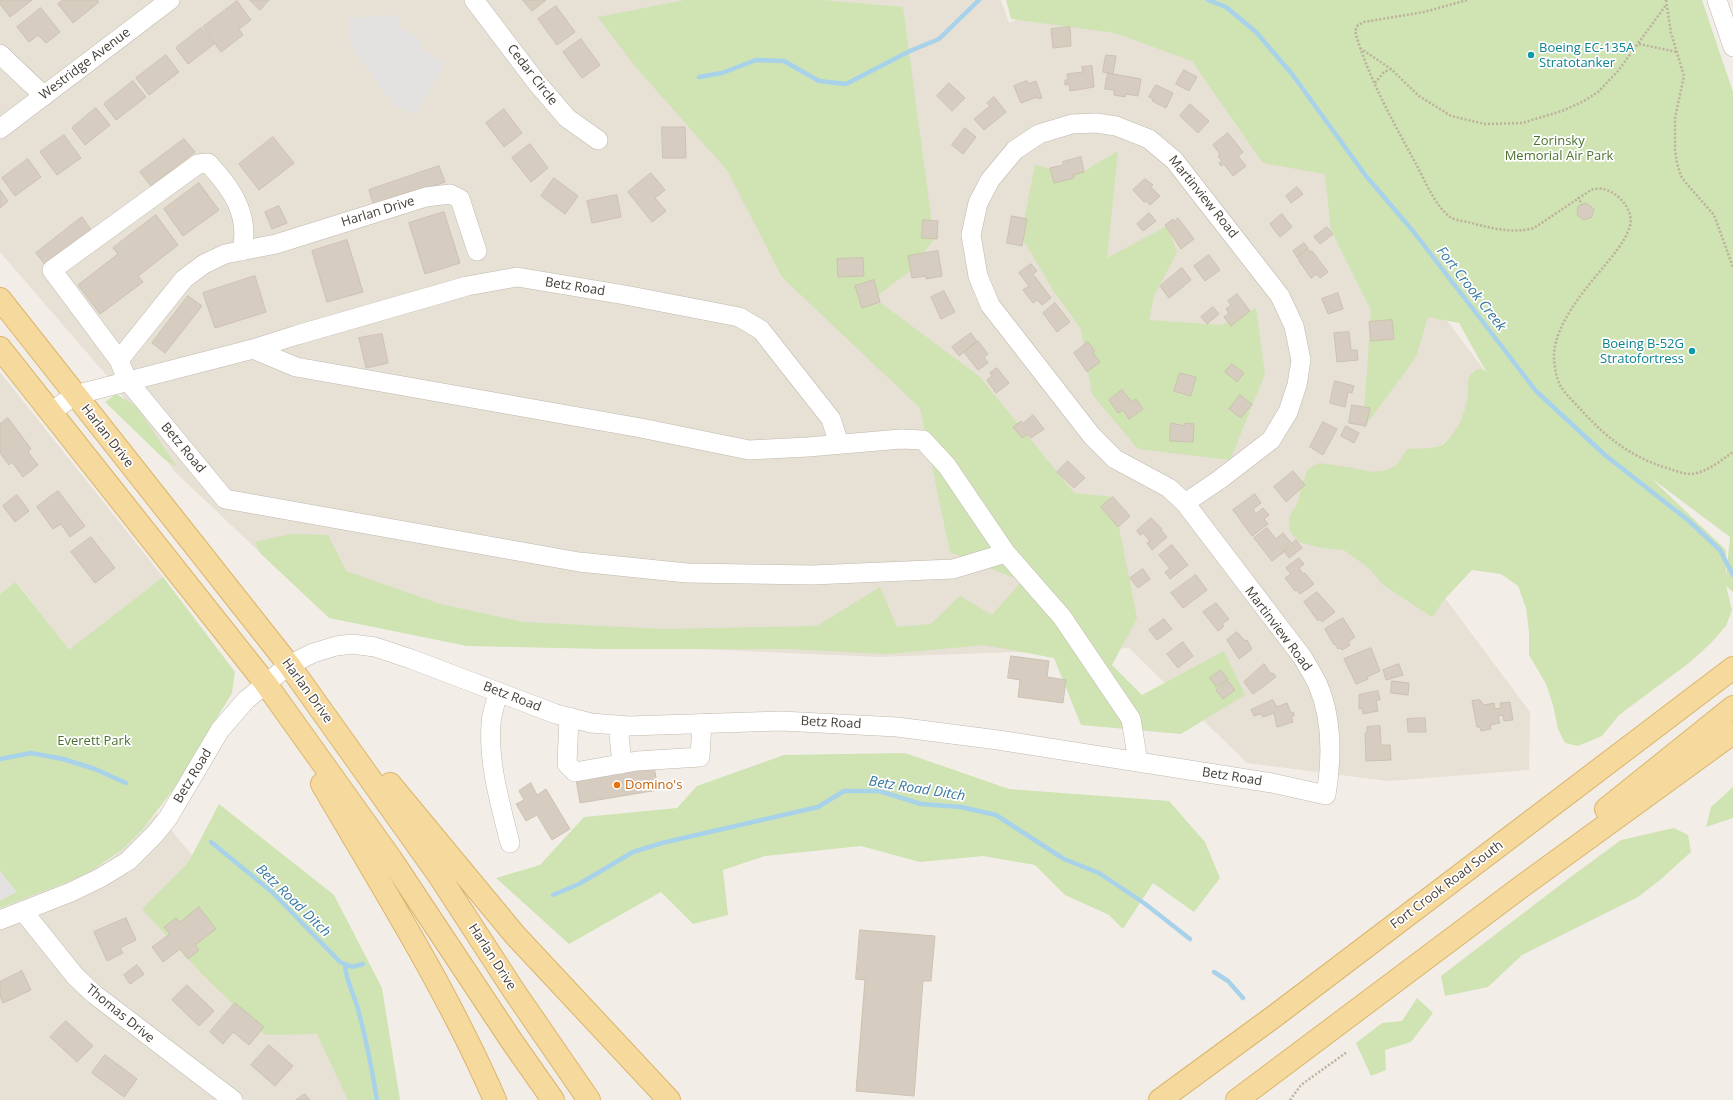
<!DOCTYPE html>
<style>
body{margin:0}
canvas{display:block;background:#f2eee7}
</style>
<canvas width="1733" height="1100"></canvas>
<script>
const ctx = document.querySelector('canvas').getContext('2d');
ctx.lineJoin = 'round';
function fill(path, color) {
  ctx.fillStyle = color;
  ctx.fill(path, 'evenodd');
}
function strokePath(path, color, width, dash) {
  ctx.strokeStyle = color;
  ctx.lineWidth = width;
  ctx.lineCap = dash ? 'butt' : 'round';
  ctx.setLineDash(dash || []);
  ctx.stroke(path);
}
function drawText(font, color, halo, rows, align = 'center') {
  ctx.font = font + ' "Open Sans",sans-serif';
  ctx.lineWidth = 3.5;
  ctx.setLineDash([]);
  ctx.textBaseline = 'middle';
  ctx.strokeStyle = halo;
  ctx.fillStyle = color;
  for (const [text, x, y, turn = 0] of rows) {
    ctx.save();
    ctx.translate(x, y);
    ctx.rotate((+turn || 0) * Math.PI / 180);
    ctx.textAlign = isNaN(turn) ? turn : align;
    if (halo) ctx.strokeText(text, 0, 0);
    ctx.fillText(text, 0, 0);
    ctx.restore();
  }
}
const residential = new Path2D(`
 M0 0H1001L1009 23 1054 5 1103 1 1279 97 1503 395 1376 496 1442 594 1530 712 1529 770 1388 781 1247 763 1129 648 878 657 517 641 308 598 174 471 114 384 0 252Z
 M0 372 163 577 69 651 17 582 0 594Z
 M157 813 324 1014 355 1100H0V908L70 881 107 861 123 849 142 830Z`);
const green = new Path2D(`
 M685 0H822L903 7 934 239 910 271 874 298 979 376 1074 493 1113 497 1137 618 1112 665 1142 695 1224 651 1245 695 1181 734 1081 725 1054 658 984 645 888 654 789 649H603L467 646 329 618 260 553 255 542 290 534 328 535 346 571 440 604 523 622 662 629 817 626 880 587 897 627 931 624 960 596 992 615 1022 581 950 552 920 408 782 277 727 170 634 65 598 17Z
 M1006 0H1702L1733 92V592L1726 586 1732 610 1726 626 1710 644 1689 663 1619 715 1602 736 1578 746 1565 743 1558 729 1553 705 1546 684 1529 655V632L1526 608 1518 586 1501 574 1472 570 1443 601 1432 617 1382 584 1370 569 1344 550 1321 548 1299 542 1290 531 1289 518 1298 502 1302 484 1308 469 1319 463 1353 468 1371 472 1388 470 1398 464 1407 449C1417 448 1434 450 1443 444 1458 433 1467 410 1468 392 1469 379 1465 378 1478 369L1487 371 1484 368 1459 323 1428 317 1416 357 1363 429 1371 310 1331 230 1325 174 1263 163 1192 61 1115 33 1011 19ZM1651 478 1730 537 1726 577V550Z
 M1118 151 1107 258 1167 226 1177 252 1154 296 1149 320 1221 325 1256 308 1265 374 1230 460 1138 449 1092 394 1081 329 1053 290 1021 236 1035 165 1068 173H1081Z
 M116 394 136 406 177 467 164 459 105 402Z
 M163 577 235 672 232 693 173 790 142 830 123 849 91 871 70 881 0 908V594L16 582 69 650Z
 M905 753 1009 789 1169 801 1205 842 1220 878 1194 912 1153 883 1123 929 1109 915 1065 895 1035 865 983 856 920 862 861 846 765 856 723 870 728 915 693 924 661 892 569 944 496 878 540 865 584 817 677 808 697 786 784 755Z
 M1733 787V818L1706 827 1711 807Z
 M219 804 334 895 382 988 400 1100H348L317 1034 265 1035 205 977 142 909 188 863Z
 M1674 828 1688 835 1691 852 1660 880 1638 897 1522 955 1488 987 1445 996 1441 976 1568 879 1621 840Z
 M1417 998 1433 1013 1411 1042 1385 1050 1386 1070 1371 1076 1356 1043 1382 1023 1402 1021Z`);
const parking = new Path2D(`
 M397 15 401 28 421 40 422 50 446 62 416 114 395 106 351 47 348 18Z
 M0 871 17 892 0 901Z`);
const stream = new Path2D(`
 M1208 0 1226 7 1256 32 1292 74 1366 176 1413 231 1536 391 1605 455 1689 521 1720 550 1733 575
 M699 77 722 73 756 60 784 61 819 81 846 84 910 51 939 39 979 0
 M0 759 31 753 63 759 95 769 126 783
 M211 842 272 892 340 962 352 967 363 964
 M553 895 579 884 633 852 662 843 818 807 844 791H879L921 804 961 807 996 815 1064 859 1099 873 1144 903 1190 939
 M345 965C346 981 354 994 358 1009 366 1039 372 1069 377 1100
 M1214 972 1228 981 1243 998`);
const building = new Path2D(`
 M0 0H32L10 17 0 4Z
 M63 0H97L99 2 73 23 58 4Z
 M250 0H269L260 10Z
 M523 0H546L532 11Z
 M237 1 251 20 239 29 243 35 221 52 203 27Z
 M556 6 575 32 557 45 538 19Z
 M41 8 60 32 46 43 38 35 29 42 17 27Z
 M1070 27 1071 46 1053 48 1051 29Z
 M201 28 214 44 188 64 176 48Z
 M581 39 600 65 582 78 563 52Z
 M166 55 179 72 149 95 136 78Z
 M1106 55 1116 56 1113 74 1103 72Z
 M1092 66 1094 87 1070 91 1069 84 1065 85V80H1068L1067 74 1083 72 1082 67Z
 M1184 70 1197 77 1189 91 1176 84Z
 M1108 73 1141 79 1138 96 1126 94 1125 97 1114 95V90L1105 89Z
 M133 81 146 97 116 120 104 104Z
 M1027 81 1028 84 1036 81 1042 98 1038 99 1037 97 1021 103 1014 86Z
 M949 83 965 98 952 111 937 96Z
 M1156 85 1173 93 1166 108 1152 101 1153 99 1149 97Z
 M994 97 1006 112 984 130 974 119 990 106 987 103Z
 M1190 104 1209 121 1198 133 1180 116Z
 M96 108 110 125 85 145 72 128Z
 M504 109 522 133 504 147 486 123Z
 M662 127H685L686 158H663Z
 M965 128 976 137 963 154 952 145Z
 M1228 133 1243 152 1238 156 1246 166 1233 176 1224 164 1221 166 1219 163 1222 161 1218 156 1220 154 1213 145Z
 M64 135 81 158 57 175 40 152Z
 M273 137 294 163 259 190 239 164Z
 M184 139 195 152 151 186 140 172Z
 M530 144 548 168 531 182 512 158Z
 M1081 157 1084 172 1073 175 1074 178 1054 183 1050 168 1063 165V162Z
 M28 159 41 177 15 196 2 178Z
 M439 166 445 182 374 206 369 190Z
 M651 173 665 190 655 198 666 211 652 222 628 192Z
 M554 178 578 196 565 214 541 196Z
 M1145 179 1153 185 1151 187 1160 196 1150 205 1146 201 1144 202 1133 190Z
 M199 183 219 210 183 236 164 209Z
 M1297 187 1303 194 1291 203 1286 196Z
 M0 190 8 201 0 208Z
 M617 195 621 217 592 223 587 201Z
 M1586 203 1594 209 1592 217 1584 220 1577 215 1578 207Z
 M279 206 287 223 272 229 265 212Z
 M444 212 460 263 425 274 409 223Z
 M1149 213 1156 221 1143 231 1137 224Z
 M1282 214 1292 227 1280 237 1270 224Z
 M156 215 178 245 138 276 143 282 100 314 78 285 118 254 113 248Z
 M1012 216 1027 219 1022 246 1007 243Z
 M82 217 92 231 46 266 36 253Z
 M1178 218 1194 239 1181 249 1165 225 1173 219 1175 221Z
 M923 220 938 221 937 239 922 238Z
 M1327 227 1333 234 1320 244 1314 237Z
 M347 240 363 292 327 302 312 251Z
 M1304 243 1308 248 1297 257 1293 251Z
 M1308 249 1310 252 1312 251 1328 272 1320 278 1317 274 1311 278 1299 261H1300L1297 257Z
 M938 251 942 276 926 279V276L912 278 908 256Z
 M1209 255 1220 270 1205 281 1194 266Z
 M863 258 864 276 838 277 837 259Z
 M1031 264 1037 271 1033 274 1051 298 1042 305 1037 300 1033 303 1023 290 1029 286 1019 273Z
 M1182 268 1191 280 1169 298 1160 286Z
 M255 276 266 312 215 328 203 293Z
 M874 280 880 302 862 308 855 286Z
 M944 291 955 312 941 319 931 297Z
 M1338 293 1343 309 1328 314 1322 299Z
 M1237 294 1250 311 1231 326 1224 317 1229 313 1226 309 1231 305 1228 301Z
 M188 296 202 306 165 353 152 343Z
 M1055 303 1070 322 1057 332 1043 313Z
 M1213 307 1219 314 1207 324 1201 317Z
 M1392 320 1394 339 1371 341 1369 322Z
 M1349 332 1351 350H1357L1358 360 1337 362 1334 333Z
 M971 333 977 342 959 356 952 347Z
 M382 334 388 363 366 368 359 338Z
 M978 341 988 354 984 357 988 363 978 370 964 352Z
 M1088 342 1095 351 1093 353 1100 362 1087 372 1074 353Z
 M1232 364 1244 373 1237 382 1225 372Z
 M997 368 1009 383 996 393 987 380 992 376 990 373Z
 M1180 373 1196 377 1191 396 1174 391Z
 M1335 381 1354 386 1352 393 1348 392 1345 407 1330 403Z
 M1122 390 1132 402 1136 399 1143 409 1129 419 1123 410 1118 413 1109 400Z
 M1240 395 1252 404 1241 418 1229 409Z
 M1352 405 1370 408 1366 426 1349 423Z
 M1033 415 1044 429 1031 438 1027 434 1022 438 1013 427 1021 421 1023 423Z
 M8 418 31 449 28 452 38 465 23 477 12 462 9 465 0 453V424Z
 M1323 422 1337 429 1323 455 1310 447Z
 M1171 423 1185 426V423L1194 424 1193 442 1170 441Z
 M1346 426 1359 433 1354 443 1341 436Z
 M1068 461 1085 478 1074 488 1057 472Z
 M1293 471 1305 485 1286 502 1274 487Z
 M58 491 85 526 70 537 61 524 53 529 37 507Z
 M1255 494 1261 503 1253 509 1256 514 1263 508 1269 515 1264 519 1268 524 1252 536 1233 510Z
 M17 495 29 511 15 522 3 506Z
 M1113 497 1130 516 1118 527 1101 507Z
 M1151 518 1162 529 1161 530 1167 537 1152 550 1147 543 1150 541 1143 533 1140 535 1137 531Z
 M1267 528 1276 539 1283 533 1293 545 1272 561 1254 538Z
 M91 537 115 568 95 583 71 552Z
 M1296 540 1302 548 1289 558 1284 551Z
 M1172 545 1188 565 1170 579 1165 572 1170 569 1159 555Z
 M1299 558 1304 564 1299 568 1303 574 1305 573 1314 584 1300 594 1297 590 1295 591 1285 578 1291 574 1286 568Z
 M1143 569 1150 579 1138 588 1130 578Z
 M1196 575 1207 590 1183 608 1171 593Z
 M1317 592 1335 612 1322 622 1320 619 1318 621 1304 602Z
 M1216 603 1229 619 1222 624 1224 626 1218 631 1203 612Z
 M1343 618 1355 637 1348 642 1350 645 1342 650 1340 648 1338 649 1335 644 1334 645 1325 629Z
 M1164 619 1172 629 1157 640 1149 630Z
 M1237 632 1245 641 1247 640 1252 649 1239 659 1227 640Z
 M1183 642 1193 656 1178 668 1167 654Z
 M1371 648 1380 671 1367 677 1368 679 1356 684 1344 659Z
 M1011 656 1049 661 1047 677 1066 680 1063 703 1018 697 1020 680 1008 678Z
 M1264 664 1271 674 1273 673 1276 677 1253 694 1244 682Z
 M1399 664 1403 675 1386 680 1383 670Z
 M1221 670 1228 679 1216 687 1210 678Z
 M1228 681 1235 690 1223 699 1216 690Z
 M1392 681 1409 683 1408 695 1391 693Z
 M1378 691 1380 700H1376L1378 711 1363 714 1362 708 1359 709V695Z
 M1273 700 1277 707 1287 703 1291 713 1293 712 1294 716H1291L1293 722 1277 727 1274 713 1263 717 1260 714 1254 716 1251 710Z
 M1480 700 1484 705 1494 703 1495 709 1501 708 1500 703 1510 702 1513 720 1504 721 1503 715 1498 716 1500 723 1490 725 1491 729 1481 731 1480 727H1477L1472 701Z
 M1425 718 1426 732H1408L1407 719Z
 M1380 726 1381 745H1390L1391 760 1366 761 1365 733H1367V727Z
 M654 766 658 790 580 803 576 779Z
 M531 783 537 795 546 789 570 829 552 840 537 815 526 821 516 804 524 800 519 791Z
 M199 907 216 929 195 945 199 950 188 959 180 949 163 962 152 947 170 934 164 927 176 918 180 922Z
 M126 918 136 940 120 948 123 953 107 961 94 932Z
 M860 930 935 936 931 981H923L914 1096 856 1091 865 980 856 979Z
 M137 965 144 974 130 984 124 975Z
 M22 971 31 990 3 1003 0 996V982Z
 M187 985 214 1011 199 1026 172 1000Z
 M235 1003 264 1027 249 1045 233 1032 223 1044 210 1032Z
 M66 1021 93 1046 77 1062 50 1037Z
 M269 1045 293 1066 275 1086 251 1065Z
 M105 1055 137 1079 124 1097 92 1073Z
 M305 1094 310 1100H296Z`);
const path = new Path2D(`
 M1467 0 1424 12 1364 22 1358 25 1355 31C1368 78 1394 123 1417 166 1426 183 1435 205 1450 217 1455 220 1462 221 1468 222 1490 228 1511 234 1534 228L1591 190C1594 189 1599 188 1603 189 1619 192 1636 212 1629 229 1624 242 1615 253 1606 264 1586 288 1556 322 1554 354 1554 365 1556 378 1561 387 1567 396 1576 404 1583 412 1609 440 1633 458 1670 469 1676 471 1684 474 1691 474 1706 473 1720 461 1733 452
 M1666 0 1671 33 1684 76 1675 118V150L1677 163 1681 176 1686 183 1714 215 1733 267
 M1639 44 1677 52
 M1360 48 1391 69 1419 96 1451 116 1485 124 1522 123 1562 111 1584 101 1598 92 1618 71 1666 5
 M1375 83 1384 72 1391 69
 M1578 197 1582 205
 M1290 1100 1301 1085 1347 1052`);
const minor = new Path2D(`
 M474 0 537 83 567 118 598 140
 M1717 0 1733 47
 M0 54 44 96
 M1096 123 1116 126 1149 139 1174 160 1280 296 1294 326 1301 360 1297 385 1288 412 1271 440 1219 480 1185 503 1169 488 1115 459 1092 436 990 305 978 276 971 235 978 203 990 180 1015 150 1039 134 1072 124Z
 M0 129 170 0
 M242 251C250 214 232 189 208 163L198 164 52 270 119 360 127 380 225 499 579 562 687 573 812 575 953 569 1006 553
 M253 349 297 335 467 286 517 277 625 295 739 317 761 330 831 419 839 444
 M119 360 184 279 204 264 225 254 276 244 426 197 450 194 460 199 477 251
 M51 412 75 395 253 349 296 367 641 428 749 450 808 447 901 439 923 440 947 466 1006 553 1062 617 1131 719 1138 762
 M498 692C496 703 491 714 491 725 488 763 501 807 510 843
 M569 717 567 764 575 772 637 761 700 757 702 723
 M618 725 622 764
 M23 911 75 976 94 994 233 1100
 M0 920 71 892 100 878 128 861 155 834 168 818 220 730 246 700 289 665 313 653 336 646 352 644 375 647 411 659 556 714 591 723 629 726 781 721 897 727 998 740 1272 783 1326 795C1332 758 1333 720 1318 685 1314 676 1308 667 1303 658L1185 503`);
const major = new Path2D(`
 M0 299 289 665 438 874 514 991 589 1100
 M0 348 266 684 391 859 513 1043 553 1100
 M322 784C383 888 447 990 495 1100
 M390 784 515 935 669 1100
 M1606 809 1733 707
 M1160 1100 1276 1015 1733 668
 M1237 1100 1521 887 1733 733`);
const markers = [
 [1531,55,4,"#0f9aa8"],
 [1692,351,4,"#0f9aa8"],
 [617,785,4,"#e8710a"]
];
const cultureNames = [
 ["Boeing EC-135A",1539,48],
 ["Stratotanker",1539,63],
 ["Boeing B-52G",1684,344,"right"],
 ["Stratofortress",1684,359,"right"]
];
const streetNames = [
 ["Westridge Avenue",85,64,-37],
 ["Cedar Circle",532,75,52],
 ["Martinview Road",1203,197,51],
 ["Harlan Drive",378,212,-17],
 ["Betz Road",575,287,9],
 ["Harlan Drive",107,436,52],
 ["Betz Road",183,448,50],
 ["Martinview Road",1278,629,53],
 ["Harlan Drive",307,691,54],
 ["Betz Road",512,697,21],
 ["Betz Road",831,723,3],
 ["Betz Road",193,776,-59],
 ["Betz Road",1232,777,9],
 ["Fort Crook Road South",1447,885,-37],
 ["Harlan Drive",492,957,57],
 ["Thomas Drive",120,1014,39]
];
const parkNames = [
 ["Zorinsky",1559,141],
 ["Memorial Air Park",1559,156],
 ["Everett Park",94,741]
];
const foodNames = [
 ["Domino's",625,785]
];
const waterNames = [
 ["Fort Crook Creek",1471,289,52],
 ["Betz Road Ditch",917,789,9],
 ["Betz Road Ditch",293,901,44]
];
fill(residential, '#e6e0d5');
fill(green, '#cfe3b3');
fill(parking, '#e3e1df');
strokePath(stream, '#a8d2ea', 4.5);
fill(building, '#d6ccc0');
strokePath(building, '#cdc1b1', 1);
strokePath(minor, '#c0b8ad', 20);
strokePath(major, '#dab56d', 24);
strokePath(path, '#bdb09d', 2.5, [2, 2]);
strokePath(minor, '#fff', 19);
strokePath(major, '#f6d99c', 22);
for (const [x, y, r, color] of markers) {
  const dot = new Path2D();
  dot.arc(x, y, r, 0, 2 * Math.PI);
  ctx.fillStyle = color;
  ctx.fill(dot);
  strokePath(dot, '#fff', 1.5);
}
drawText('13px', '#0d838f', '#fff', cultureNames, 'left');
drawText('13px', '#453e37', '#fff', streetNames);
drawText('13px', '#4b722e', '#fff', parkNames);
drawText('13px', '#c56008', '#fff', foodNames, 'left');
drawText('italic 14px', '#3678a0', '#fff', waterNames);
</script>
